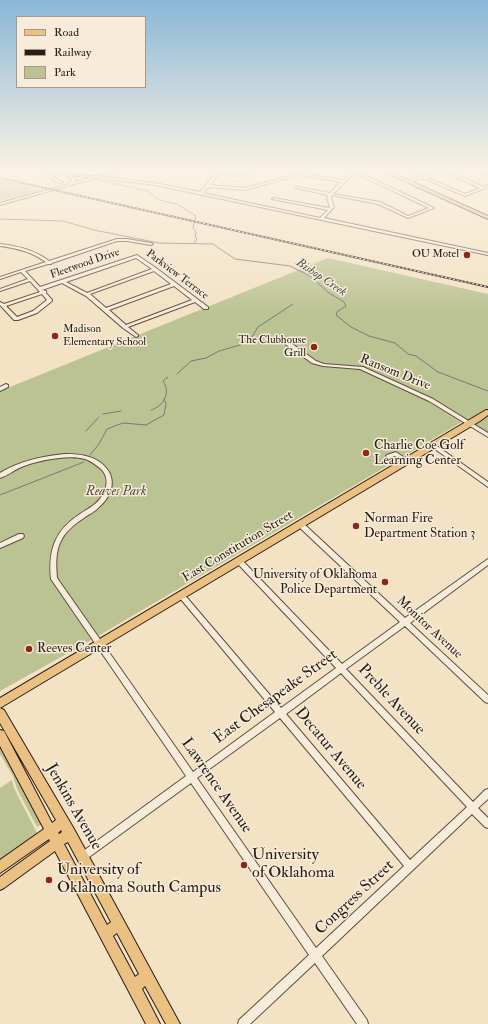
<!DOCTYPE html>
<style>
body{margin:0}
#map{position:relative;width:488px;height:1024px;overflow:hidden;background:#f3e2c4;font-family:"IM FELL Double Pica",serif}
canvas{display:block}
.legend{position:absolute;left:16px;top:16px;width:130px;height:72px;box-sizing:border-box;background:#f7ecd9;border:1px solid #a5998b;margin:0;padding:5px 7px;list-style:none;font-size:12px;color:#2a1d17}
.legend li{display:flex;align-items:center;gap:8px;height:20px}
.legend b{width:20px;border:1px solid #a5998b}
</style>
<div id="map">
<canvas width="488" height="1024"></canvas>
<ul class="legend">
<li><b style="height:5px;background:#eac182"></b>Road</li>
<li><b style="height:5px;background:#2a1d17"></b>Railway</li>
<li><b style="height:11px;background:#bcc393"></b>Park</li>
</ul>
</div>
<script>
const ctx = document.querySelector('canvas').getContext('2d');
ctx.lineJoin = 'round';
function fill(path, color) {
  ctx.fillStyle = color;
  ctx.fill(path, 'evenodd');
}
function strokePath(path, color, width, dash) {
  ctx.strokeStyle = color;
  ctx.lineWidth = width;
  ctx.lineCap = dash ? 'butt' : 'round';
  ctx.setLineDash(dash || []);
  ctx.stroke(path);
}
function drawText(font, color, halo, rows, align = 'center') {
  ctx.font = font + ' "IM FELL Double Pica",serif';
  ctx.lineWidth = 3;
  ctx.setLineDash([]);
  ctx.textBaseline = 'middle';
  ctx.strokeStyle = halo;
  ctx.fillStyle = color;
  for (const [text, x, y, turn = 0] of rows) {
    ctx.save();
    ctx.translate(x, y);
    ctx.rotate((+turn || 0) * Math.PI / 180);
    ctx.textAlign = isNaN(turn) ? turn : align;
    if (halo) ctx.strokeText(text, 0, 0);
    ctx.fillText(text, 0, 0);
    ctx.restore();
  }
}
const green = new Path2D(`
 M0 180 42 190 0 201Z
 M328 258 488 294V432L467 419 88 642 0 691V391Z
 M0 744 42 824 37 827 17 789 13 776 0 754Z
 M12 780 14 788 38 835 0 862V788Z`);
const stream = new Path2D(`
 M86 171 91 175
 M98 180 148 191 159 200 177 204 196 216 193 228 196 232 195 237 197 239 194 243
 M0 219 63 221 94 230 159 243 213 244 235 259 290 266 310 276 329 293 344 302 346 306 337 312 336 315 351 327 369 336 395 343 408 354 416 356 438 372 488 391
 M177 374 191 361 206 358 219 351 240 345 252 337 258 327 293 304
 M151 410C164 406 171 393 163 381L168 377
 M103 414 121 411
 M86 431 99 417
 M90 455 99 444 107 429 123 423 146 425 164 415 166 404 164 399
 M0 495 84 462`);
const minor = new Path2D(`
 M43 171H45L58 180 63 182 61 183 56 182 43 173Z
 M218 171H222L221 172 236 174 248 171H254L236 176 219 174 210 185 245 188 300 173 343 180 353 172 351 171H356L434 208 408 218 378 204 332 195 331 198 334 207 324 218 488 253V255L155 185 96 178 0 205V203L69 184 72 179 67 176 66 175 68 174 76 179 72 183 96 176 155 183 200 192ZM355 173 429 208 408 216 380 202 333 194 348 179ZM300 175 341 182 330 193 298 187 296 188 328 195 327 198 330 207 329 208 274 198 272 199 328 210 320 218 203 193 208 187 245 190Z
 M408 171H413L424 176 437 171H442L426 177 465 194 480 188 442 171H447L484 187 488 185V187L465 196 423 178 408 183V181L420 177Z
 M477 171H482L488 174V176Z
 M117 239H127L151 243 153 244 151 245 127 241H117L52 263 51 264H48L25 271 40 287 137 255 156 268 208 307V309H204L195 302 128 327 138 335V336L136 337 123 328 86 296 62 283 42 290 46 291V293L52 300V301L37 313 18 320H14L0 305V302L4 304 40 292 30 281 0 291V289L28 279 21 272 0 279V277L46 262C32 252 17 248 0 246V244C18 246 35 250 49 261ZM136 258 152 269 87 293 66 282ZM154 271 171 284 106 308 90 294ZM174 286 192 300 126 325 109 310ZM42 294 47 300 33 311 17 317 6 306Z
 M284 341H288L316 361 324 364 363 367 433 399 488 433V437L429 401 360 369 323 366 312 363 284 343Z
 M6 384 8 385V387L0 391V387Z
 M434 444 488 482V487L432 447 431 446 432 445Z
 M396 452 409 461 410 462 409 463H405L395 456 389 458 386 456 387 455Z
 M65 454C81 454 97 456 107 469 117 482 110 498 99 507 95 512 89 514 84 518 76 523 66 531 62 539 55 551 56 565 57 578L193 772 275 712 179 597 178 595 179 593 181 592 183 593 281 708 336 668 237 563 236 561 237 559H241L342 664 400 622 299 527 298 525 299 523H303L405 618 488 559V565L410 623 488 695V703L485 702 405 626 346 669 473 802 485 790 488 789V799L478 808 488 818V828L485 827 472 814 322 956 367 1020 368 1024H357L315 963 250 1024H238L239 1020 309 955 191 783 85 860 82 861 79 860 78 857 79 854 186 776 51 579C48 550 55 530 80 514 89 508 98 504 103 494 108 485 108 476 101 469 96 465 91 461 85 459 68 454 35 461 19 468 13 471 7 476 0 478V473C20 461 42 456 65 454ZM341 673 467 807 410 860 286 714ZM280 718 404 866 316 948 197 778Z
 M19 534H23L24 536 23 538 0 548V543Z`);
const major = new Path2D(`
 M38 171C57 171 76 176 95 176 103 175 111 171 119 171L96 178 40 172Z
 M382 171H388L488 216V219Z
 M486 410H488V415L480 421 0 708V698Z
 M0 708 4 710 74 829 180 1024H166L145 986 142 989 160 1024H146L55 851 4 888 0 890V877L50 841 49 839 0 873V860L44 829 0 746V730L4 731 52 823 56 820 0 723ZM61 830 62 832 59 834 58 833ZM68 842 111 922 107 925 64 844ZM117 933 139 974 135 977 113 936Z`);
const rail = new Path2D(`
 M0 178 488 287`);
const markers = [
 [467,255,4,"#8f2418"],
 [55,336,4,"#8f2418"],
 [314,347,4,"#8f2418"],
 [366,453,4,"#8f2418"],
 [356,526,4,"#8f2418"],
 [385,582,4,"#8f2418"],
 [29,649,4,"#8f2418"],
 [244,865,4,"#8f2418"],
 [49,880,4,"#8f2418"]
];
const farPoinames = [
 ["OU Motel",459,255],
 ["Madison",63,330,"left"],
 ["Elementary School",63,343,"left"],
 ["The Clubhouse",306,341],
 ["Grill",306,354]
];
const farStreetnames = [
 ["Fleetwood Drive",85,264,-19],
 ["Parkview Terrace",177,275,37]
];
const farWaternames = [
 ["Bishop Creek",321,278,34]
];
const streetNames = [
 ["Ransom Drive",395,373,22],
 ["East Constitution Street",238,547,-31],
 ["Monitor Avenue",429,628,43]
];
const poiNames = [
 ["Charlie Coe Golf",374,446],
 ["Learning Center",374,461],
 ["Norman Fire",364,519],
 ["Department Station 3",364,534],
 ["University of Oklahoma",377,575,"right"],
 ["Police Department",377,590,"right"],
 ["Reeves Center",37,649]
];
const parkNames = [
 ["Reaves Park",116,492]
];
const nearStreetnames = [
 ["East Chesapeake Street",276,697,-36],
 ["Preble Avenue",391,700,47],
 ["Decatur Avenue",330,749,50],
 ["Lawrence Avenue",216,786,55],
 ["Jenkins Avenue",73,807,60],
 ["Congress Street",355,898,-43]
];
const nearPoinames = [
 ["University",252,856],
 ["of Oklahoma",252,874],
 ["University of",57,871],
 ["Oklahoma South Campus",57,889]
];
fill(green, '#bcc393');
strokePath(stream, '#707c7a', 1);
strokePath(minor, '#5c4e42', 2);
strokePath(major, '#2a1d17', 2);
fill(minor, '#f7ecd9');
fill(major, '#eac182');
strokePath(rail, '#2a1d17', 2);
strokePath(rail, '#f7ecd9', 1, [2]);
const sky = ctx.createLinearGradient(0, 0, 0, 314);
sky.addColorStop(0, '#8ab7d6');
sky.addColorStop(0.54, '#faf2e4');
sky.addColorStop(1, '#faf2e400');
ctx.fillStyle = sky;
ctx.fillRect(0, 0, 488, 314);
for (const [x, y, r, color] of markers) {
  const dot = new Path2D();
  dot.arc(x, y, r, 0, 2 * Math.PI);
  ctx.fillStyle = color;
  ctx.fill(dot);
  strokePath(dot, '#f7ecd9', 1.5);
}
drawText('11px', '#2a1d17', '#f7ecd9', farPoinames, 'right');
drawText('11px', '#2a1d17', '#f7ecd9', farStreetnames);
drawText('italic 12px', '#4d4d49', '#f7ecd9', farWaternames);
drawText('13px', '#2a1d17', '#f7ecd9', streetNames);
drawText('13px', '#2a1d17', '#f7ecd9', poiNames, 'left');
drawText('italic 13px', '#564f3c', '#f7ecd9', parkNames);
drawText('16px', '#2a1d17', '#f7ecd9', nearStreetnames);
drawText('16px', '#2a1d17', '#f7ecd9', nearPoinames, 'left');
</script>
